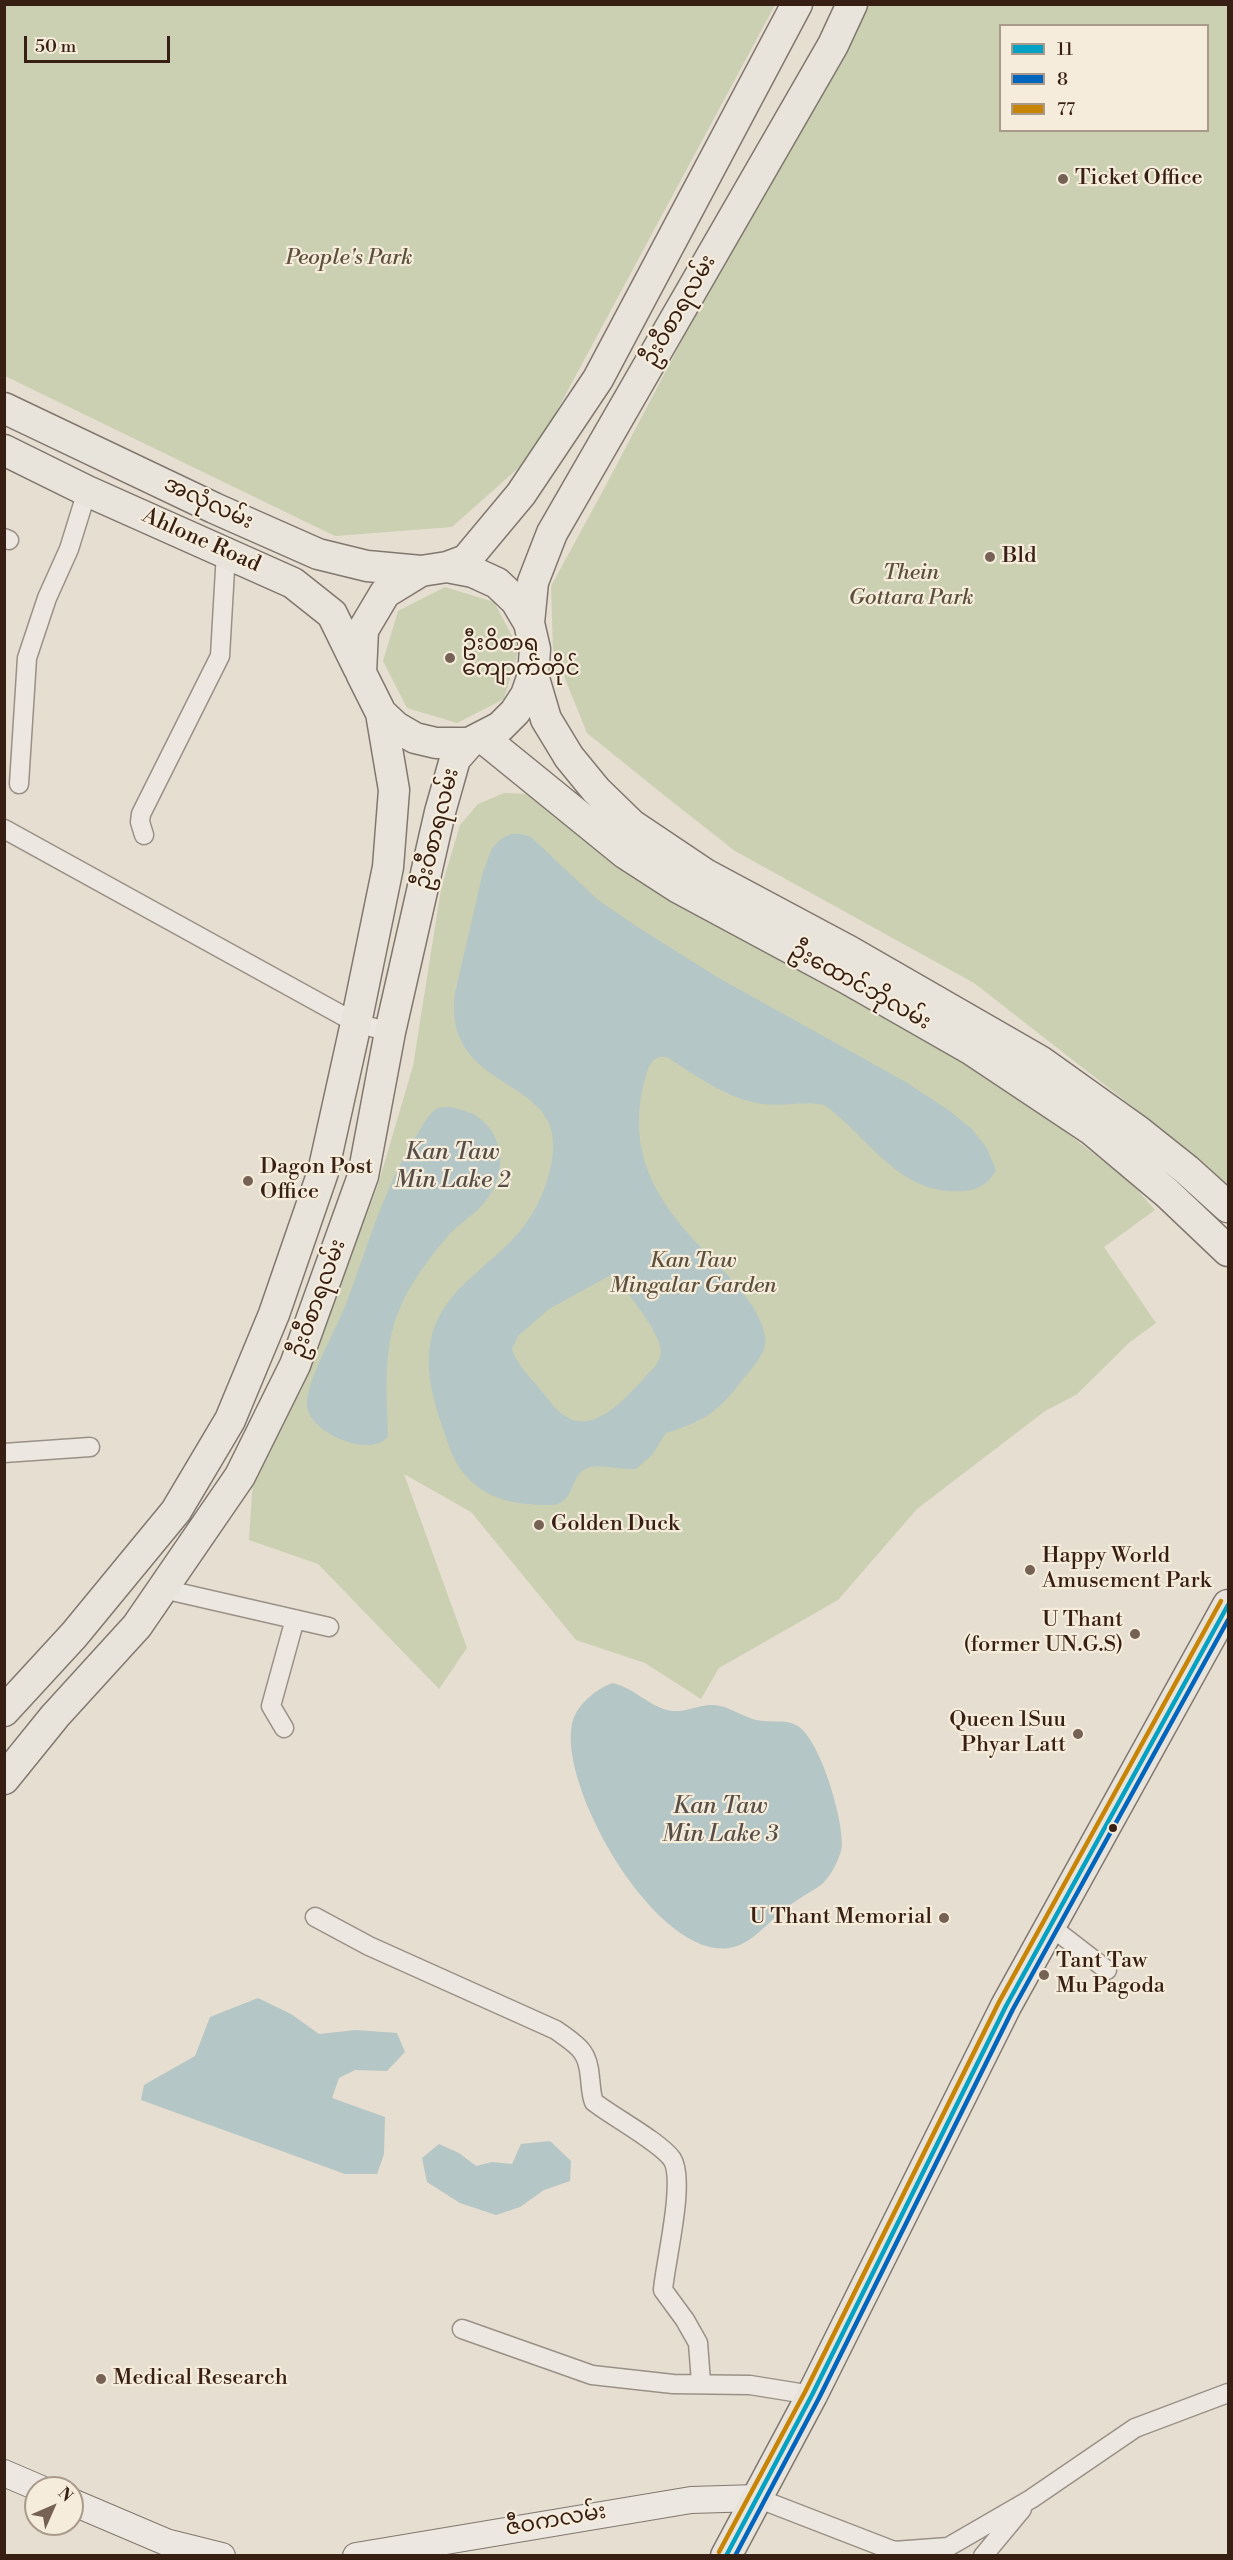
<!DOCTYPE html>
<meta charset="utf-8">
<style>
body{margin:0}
#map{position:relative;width:1233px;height:2560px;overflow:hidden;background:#e6ded0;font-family:"Libre Bodoni",serif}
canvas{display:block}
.frame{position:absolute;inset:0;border:6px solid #381f13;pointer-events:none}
.legend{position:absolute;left:999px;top:24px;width:210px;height:108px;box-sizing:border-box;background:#f5ecdb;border:2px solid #a99a8b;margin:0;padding:8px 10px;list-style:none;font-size:18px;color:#381f13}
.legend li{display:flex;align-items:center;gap:12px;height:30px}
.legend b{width:30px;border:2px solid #a99a8b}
.north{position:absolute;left:24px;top:2476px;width:60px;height:60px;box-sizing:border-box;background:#f5ecdb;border:2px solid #a99a8b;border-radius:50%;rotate:45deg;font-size:16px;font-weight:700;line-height:24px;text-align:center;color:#381f13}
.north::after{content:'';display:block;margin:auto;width:21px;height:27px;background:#756255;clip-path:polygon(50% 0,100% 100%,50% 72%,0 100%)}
.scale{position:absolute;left:24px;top:36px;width:146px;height:27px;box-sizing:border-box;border:3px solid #381f13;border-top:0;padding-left:8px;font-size:18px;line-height:21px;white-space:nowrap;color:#381f13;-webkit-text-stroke:4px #f5ecdb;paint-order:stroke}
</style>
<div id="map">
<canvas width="1233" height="2560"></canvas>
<div class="frame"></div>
<ul class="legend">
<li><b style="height:8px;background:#03a2c5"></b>11</li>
<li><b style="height:8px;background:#0065bd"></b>8</li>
<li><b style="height:8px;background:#c78405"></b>77</li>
</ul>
<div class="north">N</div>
<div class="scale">50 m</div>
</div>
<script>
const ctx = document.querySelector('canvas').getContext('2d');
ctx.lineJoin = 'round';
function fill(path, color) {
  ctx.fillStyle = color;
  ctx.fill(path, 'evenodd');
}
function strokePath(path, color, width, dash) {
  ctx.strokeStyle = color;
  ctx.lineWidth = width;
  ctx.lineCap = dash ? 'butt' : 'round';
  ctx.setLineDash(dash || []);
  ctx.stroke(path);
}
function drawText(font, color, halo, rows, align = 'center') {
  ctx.font = font + ' "Libre Bodoni","Noto Sans Myanmar",serif';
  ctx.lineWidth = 4.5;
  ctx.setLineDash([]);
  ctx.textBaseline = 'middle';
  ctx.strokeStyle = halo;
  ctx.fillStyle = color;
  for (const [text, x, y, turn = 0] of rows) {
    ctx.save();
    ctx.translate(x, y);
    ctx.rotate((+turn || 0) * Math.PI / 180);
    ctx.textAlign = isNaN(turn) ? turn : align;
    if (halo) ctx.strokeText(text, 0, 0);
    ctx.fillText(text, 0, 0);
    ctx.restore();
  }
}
const green = new Path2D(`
 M4 5H775L533 455 452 527 335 536 5 376Z
 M858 5H1228V1190L1160 1128 974 983 735 851 660 792 587 733 553 649 551 586 605 487ZM1000 26H1208V130H1000Z
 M445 587 494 602 519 649 504 699 457 723 407 708 383 661 398 611Z
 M504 793 537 794 979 1064 1132 1184 1155 1210 1104 1247 1156 1323 1130 1342 1076 1395 1045 1411 917 1509 838 1600 719 1668 701 1699 645 1663 576 1640 471 1512 404 1474 467 1648 439 1689 318 1564 249 1540 254 1463 316 1344 377 1188 413 1066 441 889 460 825 478 804Z`);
const water = new Path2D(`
 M511 834H521L531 837 597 899 636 926 717 977 904 1081 947 1109 972 1129 986 1147 996 1170C989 1184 978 1190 963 1191 898 1196 869 1136 824 1105 804 1100 784 1107 763 1104 729 1100 695 1075 667 1057 654 1055 650 1063 646 1075 627 1141 647 1188 692 1238 715 1264 743 1286 759 1318 762 1326 767 1336 765 1345 762 1359 749 1371 740 1383 717 1413 702 1422 666 1433L652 1455 636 1469C621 1470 604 1464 590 1467 568 1473 576 1505 551 1505 504 1506 465 1493 449 1446 438 1413 423 1377 431 1340 441 1288 495 1265 524 1226 540 1205 551 1176 553 1150 559 1075 442 1092 455 993L483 872 492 848 501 839ZM609 1276C623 1282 657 1331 660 1346 662 1354 660 1358 656 1365 637 1385 598 1437 567 1417 557 1412 551 1402 544 1394 533 1380 517 1366 512 1349L518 1336 549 1309Z
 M450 1107C458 1109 468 1111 475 1115 507 1135 507 1177 484 1203 473 1216 458 1224 447 1237 426 1262 407 1287 396 1318 383 1355 387 1397 388 1436 372 1459 310 1434 307 1406 305 1383 337 1328 346 1304 368 1246 384 1187 417 1135 422 1126 428 1115 436 1109 440 1107 445 1107 450 1107Z
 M612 1683C634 1687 651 1709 673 1711 687 1712 700 1704 714 1705 729 1706 741 1716 756 1720 769 1723 785 1719 796 1725 820 1737 843 1819 842 1845 841 1857 832 1873 825 1881 819 1888 809 1892 802 1897 789 1905 778 1914 767 1925 756 1935 744 1946 729 1948 656 1959 558 1787 572 1724 576 1705 595 1690 612 1683Z
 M258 1998 291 2014 319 2034 356 2030 397 2033 405 2052 387 2071 355 2070 339 2078 332 2098 385 2117 384 2154 377 2174H345L141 2100 144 2085 195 2056 210 2017Z
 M550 2141 571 2161 570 2181 544 2190 520 2207 496 2215 460 2203 427 2182 422 2158 439 2144 459 2153 476 2166 492 2162 512 2164 521 2144Z`);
const minor = new Path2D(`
 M4 538 9 540
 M19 784 27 658 47 598 69 549 87 491
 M4 829 356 1023 390 1032
 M144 835 140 822 141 814 220 656 226 552
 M4 1453 90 1447
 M163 1589 329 1627
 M284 1728 271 1706 295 1619
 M315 1917 369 1946 556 2030C578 2046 588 2050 590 2078 591 2086 591 2095 594 2102 613 2117 660 2142 672 2159 686 2180 665 2263 663 2290L685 2320 698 2343 701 2382
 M1050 1926 1107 1970
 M462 2329 592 2375 673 2384 750 2385 812 2395
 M757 2498 894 2551 948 2547 1031 2499 1135 2428 1228 2393
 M983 2556 1022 2509`);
const secondary = new Path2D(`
 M4 2473 39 2488
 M72 2502 166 2542 222 2556
 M356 2556 691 2500 757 2498`);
const primary = new Path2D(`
 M4 408 214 508 318 554 367 566 421 571
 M4 450 87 491 293 583 332 614 359 669
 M447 567 466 560 521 494 598 379 797 4
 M529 623 533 582 552 533 833 45 852 4
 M533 675 526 695 515 712 500 727 469 743H436L415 738 396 727 381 713 361 673 363 630 385 593 421 571 447 567 473 572 497 583 516 601 529 623 535 649 533 675 546 719 569 757 596 790 632 825 705 874 849 951 1040 1061 1138 1131 1187 1170 1228 1207
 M482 737 626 854 677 887 846 978 972 1050 1092 1130 1167 1193 1228 1251
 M4 1711 74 1635 176 1511 230 1420 274 1314 323 1172 356 1023 388 867 394 790 381 713
 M4 1779 55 1716 137 1626 240 1476 295 1365 363 1176 390 1032 440 812 455 759 469 743
 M726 2556 812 2395 1006 2006 1228 1605`);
const bus1 = new Path2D(`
 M726 2556 812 2395 1006 2006 1228 1605`);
const bus2 = new Path2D(`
 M735 2556 819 2398 1013 2009 1228 1620`);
const bus3 = new Path2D(`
 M719 2552 805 2392 999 2002 1221 1601`);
const markers = [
 [1063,179,6,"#756255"],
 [990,557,6,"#756255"],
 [450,658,6,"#756255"],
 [248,1181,6,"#756255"],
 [539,1525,6,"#756255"],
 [1030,1570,6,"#756255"],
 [1135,1634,6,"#756255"],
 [1078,1734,6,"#756255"],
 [1113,1828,5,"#381f13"],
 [944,1918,6,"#756255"],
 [1044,1975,6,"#756255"],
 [101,2379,6,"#756255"]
];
const poiNames = [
 ["Ticket Office",1075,179],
 ["Bld",1002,557],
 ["ဦးဝိစာရ",462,645],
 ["ကျောက်တိုင်",462,670],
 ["Dagon Post",260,1168],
 ["Office",260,1193],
 ["Golden Duck",551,1525],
 ["Happy World",1042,1557],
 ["Amusement Park",1042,1582],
 ["U Thant",1123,1621,"right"],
 ["(former UN.G.S)",1123,1646,"right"],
 ["Queen 1Suu",1066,1721,"right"],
 ["Phyar Latt",1066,1746,"right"],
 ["U Thant Memorial",932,1918,"right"],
 ["Tant Taw",1056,1962],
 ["Mu Pagoda",1056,1987],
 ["Medical Research",113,2379]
];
const parkNames = [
 ["People's Park",349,259],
 ["Thein",911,574],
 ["Gottara Park",911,599],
 ["Kan Taw",693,1262],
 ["Mingalar Garden",693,1287]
];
const streetNames = [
 ["ဦးဝီစာရလမ်း",680,311,-60],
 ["အလုံလမ်း",208,504,25],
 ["Ahlone Road",201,541,24],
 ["ဦးဝီစာရလမ်း",438,829,-76],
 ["ဦးထောင်ဘိုလမ်း",860,987,29],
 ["ဦးဝီစာရလမ်း",319,1299,-70],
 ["ဇီဝကလမ်း",556,2521,-10]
];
const waterNames = [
 ["Kan Taw",452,1153],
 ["Min Lake 2",452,1181],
 ["Kan Taw",720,1807],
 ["Min Lake 3",720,1835]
];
fill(green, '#cbd0b2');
fill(water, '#b4c6c5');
strokePath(minor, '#999187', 21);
strokePath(secondary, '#80776f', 28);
strokePath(primary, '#80776f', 33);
strokePath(minor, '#ece7e0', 18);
strokePath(secondary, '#ece7e0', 26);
strokePath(primary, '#e9e4db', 30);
strokePath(bus1, '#03a2c5', 4.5);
strokePath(bus2, '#0065bd', 4.5);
strokePath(bus3, '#c78405', 4.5);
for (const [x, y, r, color] of markers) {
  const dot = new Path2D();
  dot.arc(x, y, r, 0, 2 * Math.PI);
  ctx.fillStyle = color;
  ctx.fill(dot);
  strokePath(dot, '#f5ecdb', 2);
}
drawText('22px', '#381f13', '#f5ecdb', poiNames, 'left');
drawText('italic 22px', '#5e513b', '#f5ecdb', parkNames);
drawText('22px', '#381f13', '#f5ecdb', streetNames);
drawText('italic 24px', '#574e47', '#f5ecdb', waterNames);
</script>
